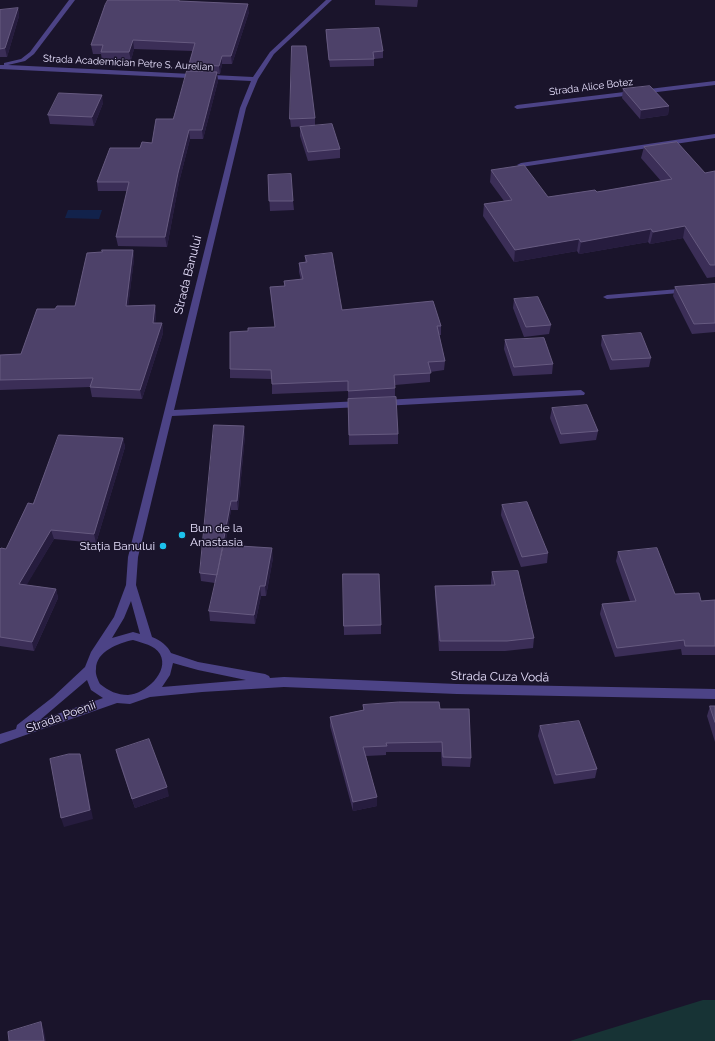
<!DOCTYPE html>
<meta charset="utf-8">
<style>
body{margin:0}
canvas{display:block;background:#1a142b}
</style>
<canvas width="715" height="1041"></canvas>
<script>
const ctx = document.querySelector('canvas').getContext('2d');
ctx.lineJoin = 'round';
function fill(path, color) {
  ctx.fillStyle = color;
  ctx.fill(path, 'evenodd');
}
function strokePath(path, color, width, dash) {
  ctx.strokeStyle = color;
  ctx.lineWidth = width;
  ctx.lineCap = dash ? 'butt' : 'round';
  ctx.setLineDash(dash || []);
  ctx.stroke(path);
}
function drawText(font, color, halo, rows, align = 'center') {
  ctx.font = font + ' Raleway,sans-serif';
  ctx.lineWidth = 3;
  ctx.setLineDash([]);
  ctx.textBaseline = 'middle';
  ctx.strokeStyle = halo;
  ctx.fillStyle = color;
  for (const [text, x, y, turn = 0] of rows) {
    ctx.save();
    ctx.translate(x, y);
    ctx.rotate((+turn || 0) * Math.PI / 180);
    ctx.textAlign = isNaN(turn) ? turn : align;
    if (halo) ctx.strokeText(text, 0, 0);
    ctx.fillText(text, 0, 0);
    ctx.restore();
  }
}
const green = new Path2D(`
 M703 1000H715V1041H570Z`);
const water = new Path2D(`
 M68 210H102L99 219 65 218Z`);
const minor = new Path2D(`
 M69 0H75L34 54 25 61 8 65 253 77 270 52 326 0H332L274 54 258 79 246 108 174 410 361 401 366 404 361 407 172 416 138 557 136 585 152 637C160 640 168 646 171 653L198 662 265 674 269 676 270 678 284 677 457 684 715 689V699L457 694 284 687 202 692 150 697 130 704 117 703 0 744V734L16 729 17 725 53 697 85 667 91 652 114 617 126 585 128 557 240 108 251 81 0 69V65H4V63L21 59 30 52ZM131 601 140 634 133 632 112 638 124 618ZM133 640C142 643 155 645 160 654 170 672 145 694 128 695 117 695 109 691 100 684 98 680 95 674 96 669 96 651 119 643 133 640ZM173 663 198 670 246 680 162 687 170 675ZM87 680 91 690 103 698 40 720Z
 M715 81V85L517 109 514 107 517 105Z
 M715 134V138L521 167 517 165 521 163Z
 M715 286V290L607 299 603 297 607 295Z
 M581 390 585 393 584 395 383 406 378 403 383 400Z`);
const wall = new Path2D(`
 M375 0H418L417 7 375 5Z
 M183 1 249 12 232 64H222L220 74H217L218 81 203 139H190L179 182 167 247 118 246 116 237 127 191H98L97 182 140 148 152 143 173 119 190 71 189 64 193 51 134 49 131 60H102L101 54H93L91 45Z
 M18 8 19 16 7 57H0V10Z
 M326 30 383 51V58L374 59V66L330 67 326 36Z
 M623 89 669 106 668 115 640 119 622 98Z
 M103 103 94 126 50 124 48 115Z
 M315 118V126L340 149V158L308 161 300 136V127L311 126 291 127 290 119Z
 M644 147 705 173 715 171V277L707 278 683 238 650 244 648 242 579 254 577 251 514 262 483 216 484 204 504 201 490 182 491 170 548 197 597 192 661 181 641 158Z
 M268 175 293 201 294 210 270 211Z
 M133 250 134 259 128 306 155 305 156 315 155 323H162L163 333 142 399 92 397 90 387 0 390V355L21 354 55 309 75 306 102 252Z
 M305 256 342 310 441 326V335H439L445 361 444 370 430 372V382L395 385V397L398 434V444L349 445 348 391 272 394V379L230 378V369L248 331 275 327 270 287 284 286V281L301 280 299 272V263L305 262Z
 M715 284V332L692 334 673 296 675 287Z
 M514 299 551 325 549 334 524 337 513 308Z
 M602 336 651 358 649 367 610 370 601 345Z
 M505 340 553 364 552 374 513 376 504 349Z
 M552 408 598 431 596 440 560 444 550 418Z
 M245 435 238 510H231L225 545 273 558 266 596H261L255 624 210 621 209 611 215 583 201 581 200 573Z
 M123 438 125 447 96 543 54 539 26 585 56 589 58 598 34 651 0 646V549H6Z
 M502 505 548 553 547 563 521 567 501 515Z
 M618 552 675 594 701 601 715 600V655H682L681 649 615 657 600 614 602 604 630 601 616 561Z
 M492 572 534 638 533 648 505 651H439L435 595V586L491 585V582Z
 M343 574 381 625V634L344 635Z
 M363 705 440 709 471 758 470 767 442 766 441 752H386V755L366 756 377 806 353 811 330 726V717L363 710Z
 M710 706H715V742L707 716Z
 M540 726 597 769 595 778 554 784 538 736Z
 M116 750 169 796 135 808 118 759Z`);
const shadedWall = new Path2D(`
 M248 4 249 12 232 64 231 56Z
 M18 8 19 16 7 57 5 48Z
 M133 40 134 49 131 60 129 52Z
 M222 56V64L220 74 219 66Z
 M217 72 218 81 203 139 202 130Z
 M102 95 103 103 94 126 92 117Z
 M669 106 668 115 640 119 641 110Z
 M189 130 190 139 179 182 167 247 165 237 178 173Z
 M685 226 683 238 650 244 653 232Z
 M651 229 648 242 579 254 581 242Z
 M579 239 577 251 514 262 515 250Z
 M133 250 134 259 127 316 126 306Z
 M155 305 156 315 154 333 153 323Z
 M162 323 163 333 142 399 140 390Z
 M244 426 245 435 238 510 237 501Z
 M123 438 125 447 96 543 94 534Z
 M231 501V510L218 584 217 575Z
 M51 530 54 539 22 593 19 584Z
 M272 548 273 558 266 596 265 586Z
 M260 586 261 596 255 624 254 615Z
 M56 589 58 598 34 651 32 642Z
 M80 754 82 763 93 819 64 827 61 818Z
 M167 787 169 796 135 808 132 799Z
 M377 797V806L353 811V802Z
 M41 1022 44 1030 46 1041H44Z`);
const building = new Path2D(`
 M108 0H179V1L248 4 231 56H222L219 66 189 64 195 43 133 40 129 52H101L103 45H91L105 5Z
 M18 8 5 48 0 49V10Z
 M379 28 383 51 373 52 374 59 329 60 326 30Z
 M292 46H306L315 118 290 119Z
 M187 71 217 72 202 130H189L178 173 165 237H116L129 182H97L110 148H140L142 142 152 143 156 119H173Z
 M650 86 669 106 641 110 623 89Z
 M59 93 102 95 92 117 48 115Z
 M332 124 340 149 308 152 300 127Z
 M677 142 705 173 715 171V265H710L685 226 653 232 651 229 581 242 579 239 515 250 484 204 512 200 491 170 524 165 548 197 595 190 597 192 672 179 644 147Z
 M291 174 293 201H269L268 175Z
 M102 250H133L126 306 155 305 153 323H162L140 390 90 387 93 378 0 380V355L21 354 37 309H55L57 306H75L87 253 102 252Z
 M332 253 342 310 433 301 441 326H437L445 361 428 362 431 373 394 375 395 388 348 391V381L272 384 271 370 230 369V332L248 331V328L275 327 270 287 285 286 284 281 303 279 299 263 307 262 305 256Z
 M715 284V323L694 324 675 287Z
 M538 297 551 325 526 327 514 299Z
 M641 333 651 358 612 360 602 336Z
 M544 338 553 364 514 367 505 340Z
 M396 397 398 434 349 435 348 399Z
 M587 405 598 431 561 434 552 408Z
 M214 425 244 426 237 501H231L217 575 200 573Z
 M59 435 123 438 94 534 51 530 19 584 56 589 32 642 0 637V549L1 548 6 549 28 503 33 504Z
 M527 502 548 553 522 557 502 505Z
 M224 545 272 548 265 586H260L254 615 209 611Z
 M657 548 675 594 699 593 701 601 715 600V646H685L684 640 617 648 602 604 636 601 618 552Z
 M518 571 534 638 507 641H440L435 586 495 585 492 572Z
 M343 574H379L381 625 344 626Z
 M399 702H439L440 709H469L471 758 443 757 442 742 386 743 387 746 363 747 377 797 353 802 330 717 364 710 363 705Z
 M710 706H715V722Z
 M579 721 597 769 556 775 540 726Z
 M149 739 167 787 132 799 116 750Z
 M69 754H80L90 810 61 818 50 759Z
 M41 1022 44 1041H9L8 1032Z`);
const markers = [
 [182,535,4,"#1cc2ed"],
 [163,546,4,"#1cc2ed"]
];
const farStreetnames = [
 ["Strada Academician Petre S. Aurelian",128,63,3],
 ["Strada Alice Botez",591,87,-7]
];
const streetNames = [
 ["Strada Banului",188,275,-76],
 ["Strada Cuza Vodă",500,677,1],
 ["Strada Poenii",61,717,-20]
];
const poiNames = [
 ["Bun de la",190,528],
 ["Anastasia",190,542],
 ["Stația Banului",155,546,"right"]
];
fill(green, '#173335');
fill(water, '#12224b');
fill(minor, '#4c4386');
fill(wall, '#3b2e57');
fill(shadedWall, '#261c3e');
fill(building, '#4d4169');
strokePath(building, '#665a80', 1);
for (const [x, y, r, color] of markers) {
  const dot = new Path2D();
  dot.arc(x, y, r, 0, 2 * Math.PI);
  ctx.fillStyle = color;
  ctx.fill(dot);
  strokePath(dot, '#1a142b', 1.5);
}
drawText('10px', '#e7e0fd', '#1a142b', farStreetnames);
drawText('12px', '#e7e0fd', '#1a142b', streetNames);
drawText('12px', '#e7e0fd', '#1a142b', poiNames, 'left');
</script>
